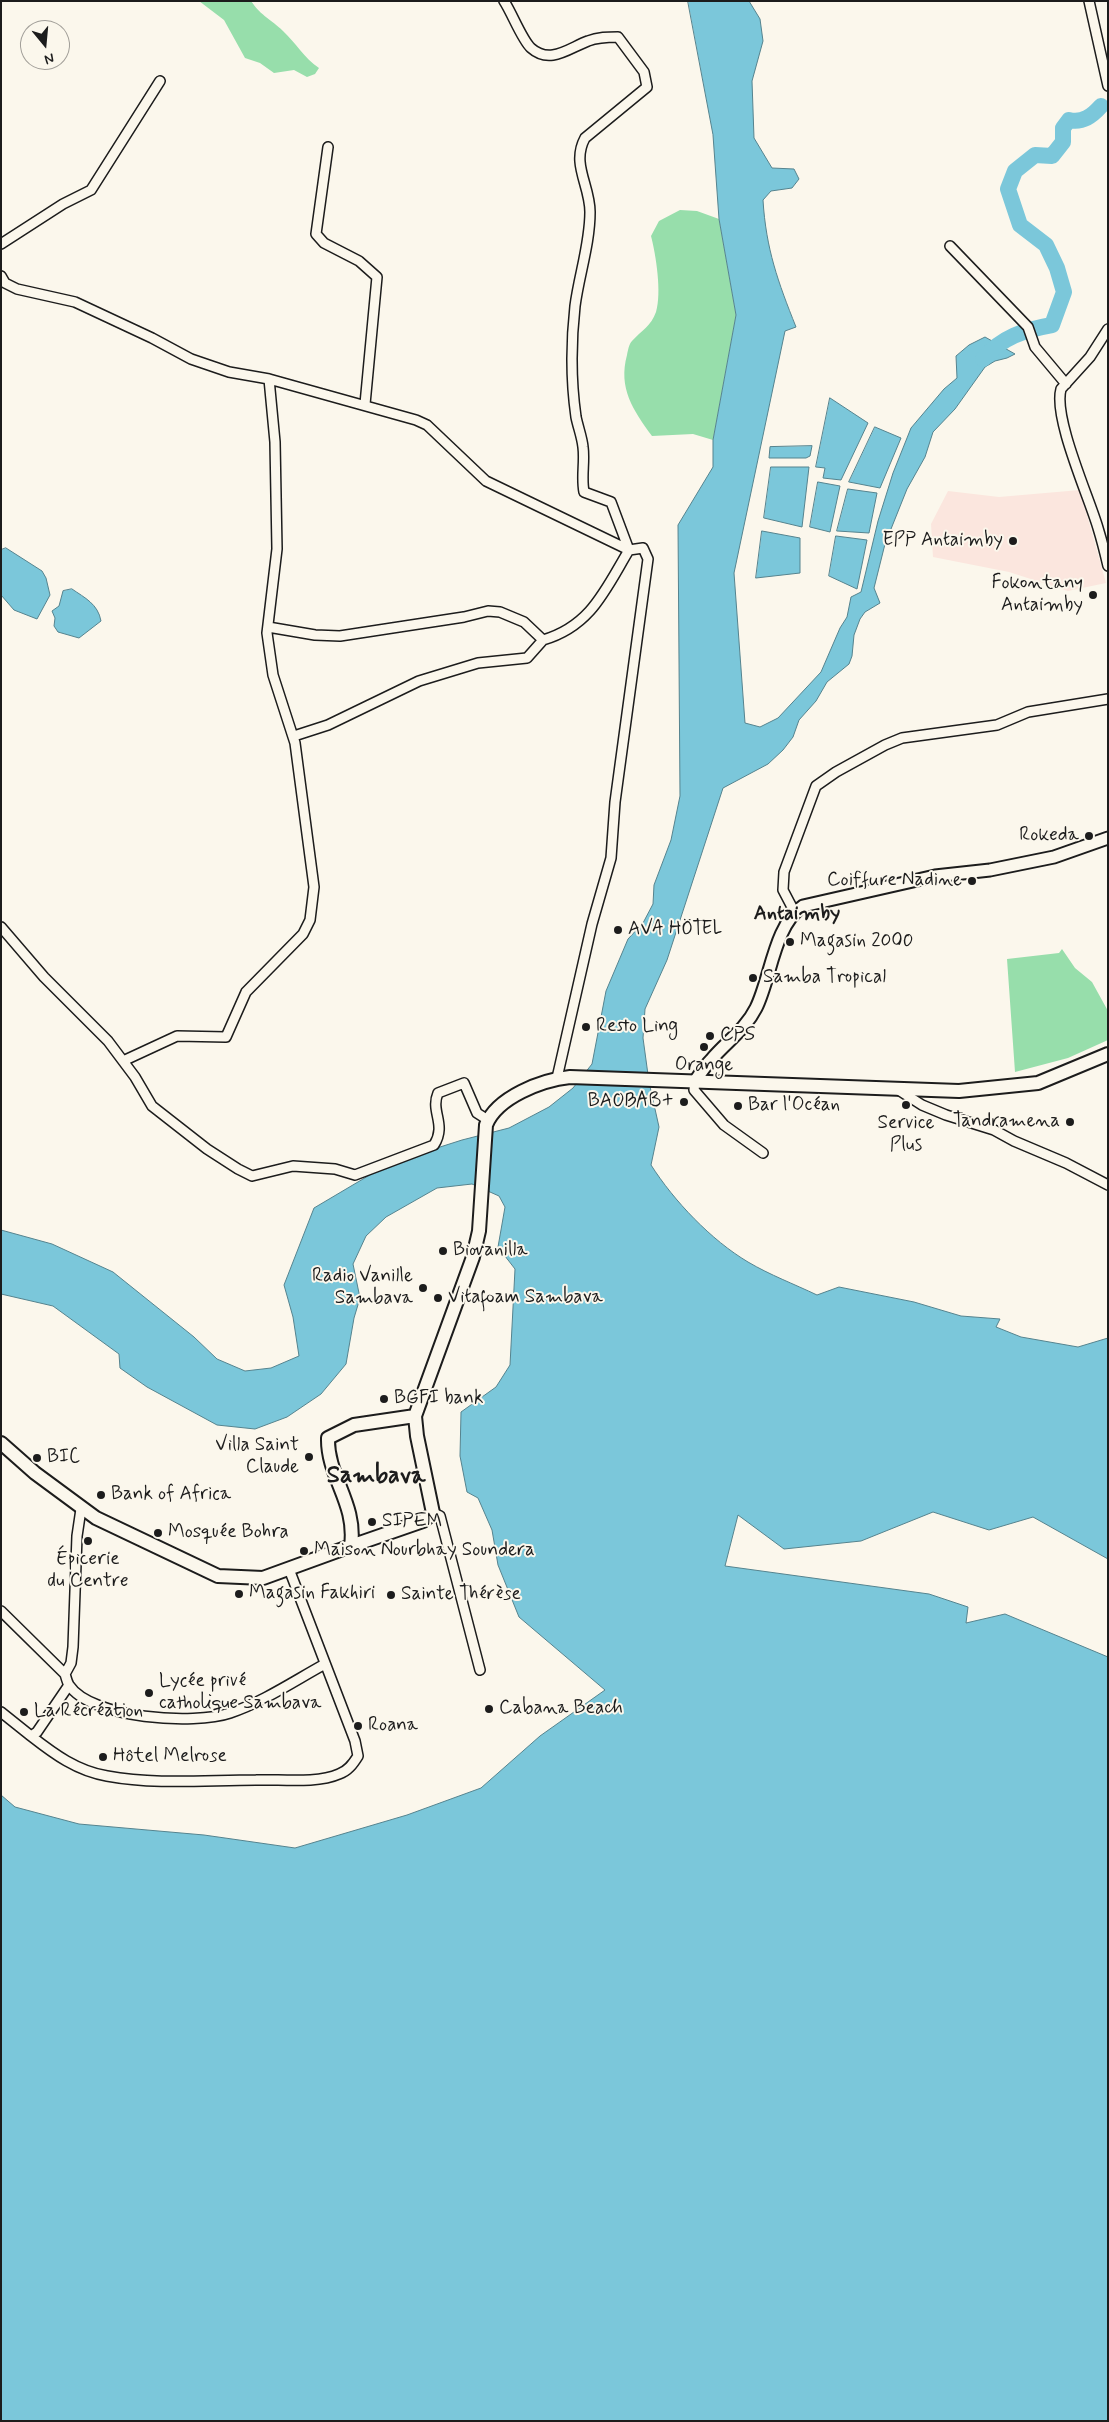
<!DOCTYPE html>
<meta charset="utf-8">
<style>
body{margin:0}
#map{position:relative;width:1109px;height:2422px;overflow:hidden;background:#fbf7ec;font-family:Mynerve,sans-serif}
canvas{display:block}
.frame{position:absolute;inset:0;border:2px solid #1c1c1c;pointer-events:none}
.north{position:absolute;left:20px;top:20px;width:50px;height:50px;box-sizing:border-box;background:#fbf7ec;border:1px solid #a29f99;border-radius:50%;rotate:163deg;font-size:14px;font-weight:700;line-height:20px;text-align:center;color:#1c1c1c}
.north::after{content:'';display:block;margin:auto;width:18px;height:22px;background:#1c1c1c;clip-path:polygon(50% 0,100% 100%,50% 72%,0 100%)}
</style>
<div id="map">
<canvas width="1109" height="2422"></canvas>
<div class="frame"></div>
<div class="north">N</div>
</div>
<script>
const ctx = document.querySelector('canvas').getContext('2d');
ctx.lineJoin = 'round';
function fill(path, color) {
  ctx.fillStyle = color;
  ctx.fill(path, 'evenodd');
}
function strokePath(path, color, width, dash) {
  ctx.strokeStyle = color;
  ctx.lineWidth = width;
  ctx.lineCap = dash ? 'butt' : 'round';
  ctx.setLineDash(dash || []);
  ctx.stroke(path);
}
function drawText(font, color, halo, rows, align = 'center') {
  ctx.font = font + ' Mynerve,sans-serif';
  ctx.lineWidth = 4;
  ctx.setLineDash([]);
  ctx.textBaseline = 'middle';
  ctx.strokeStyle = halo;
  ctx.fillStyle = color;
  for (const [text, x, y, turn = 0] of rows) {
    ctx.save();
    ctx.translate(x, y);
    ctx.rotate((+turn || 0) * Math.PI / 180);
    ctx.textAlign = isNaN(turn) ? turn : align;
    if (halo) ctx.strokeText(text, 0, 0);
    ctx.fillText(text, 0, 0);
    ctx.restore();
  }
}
const built = new Path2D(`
 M1080 490 1106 583 1068 591 1009 572 933 557 931 524 948 491 999 497Z`);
const green = new Path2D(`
 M199 1H251C262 17 271 19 283 31 296 43 304 58 319 68L315 74 307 77 294 70 274 73 260 63 245 58 224 20Z
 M680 210 697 211 719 219 736 315 713 440 693 434 652 436C633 410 618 388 627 355 628 350 629 344 632 341 642 330 651 326 656 312 662 293 656 255 651 236L659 221Z
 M1062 949 1075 968 1092 982 1108 1011V1040L1068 1058 1015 1072 1007 959 1059 953Z`);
const water = new Path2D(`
 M688 1H749L760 19 763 41 752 81 754 138 772 168 794 169 799 179 792 188 771 191 763 200C766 249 778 282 796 327L785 331 734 573 745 723 760 727 778 718 821 672 840 628 847 617 851 597 861 592 878 521 893 473 911 428 944 389 957 378 956 356 969 345 985 337 1015 354 1007 358 995 361 985 367 955 409 933 432 925 457 907 489 885 544 874 588 880 603 865 612 860 619 854 635 852 656 849 664 827 682 816 701 799 720 793 737 783 750 768 764 723 788 667 960 645 1009 643 1038 649 1082 659 1127 651 1165C674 1201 711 1240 748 1262 770 1275 794 1284 817 1295L839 1287 914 1302 961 1316 1000 1319 996 1327 1021 1337 1078 1347 1108 1338V1559L1033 1517 989 1530 933 1512 861 1541 784 1549 738 1515 725 1566 929 1594 968 1607 966 1623 1005 1614 1108 1657V2421H1V1795L15 1807 79 1824 204 1835 295 1848 407 1815 481 1788 540 1736 605 1690 519 1617 498 1565 492 1530 478 1498 467 1492 460 1456 461 1412 496 1387 510 1365 515 1269 498 1247 505 1207 499 1196 472 1184 437 1188 386 1217 366 1236 353 1264 360 1298 354 1318 346 1364 321 1394 287 1417 255 1429 217 1425 147 1387 120 1368 119 1354 53 1306 1 1294V1230L52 1244 113 1272 194 1337 217 1359 245 1371 271 1368 299 1356 293 1317 284 1285 314 1208 390 1163 462 1140 509 1128 549 1107 573 1088 592 1064 606 991 628 939 643 923 653 904 654 885 671 840 680 796 678 525 713 467V440L736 315 719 219 713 135Z
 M830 398 868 423 841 480 823 478 825 468 816 467Z
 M875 427 901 438 880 488 849 482Z
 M812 446 810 456 806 458H769L770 447Z
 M771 467H809L802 527 764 518Z
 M818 482 840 486 830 532 810 527Z
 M848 489 877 493 869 533 837 531Z
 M762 531 800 538V573L756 578Z
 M836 536 867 540 857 589 829 576Z
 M6 548 42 571 46 578 50 595 37 619 14 610 1 595V550Z
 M72 589C85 598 98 604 101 621L79 638 58 632 54 626 55 618 52 611 59 606 63 591Z`);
const river = new Path2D(`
 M983 359C1002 337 1024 330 1052 325L1064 292 1057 268 1046 245 1020 225 1008 189 1015 171 1035 155 1052 156 1063 142V128L1069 120C1083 123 1092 116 1101 106`);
const minor = new Path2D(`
 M504 1C512 13 522 40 531 48 550 65 569 48 588 41 598 37 608 37 618 37L644 72 647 87 585 138C571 164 590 185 590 212 590 244 579 275 575 306 571 342 571 382 576 417 578 427 582 437 583 447 585 462 581 477 584 492L611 502 629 550C605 590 591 626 543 640
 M1089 1 1108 86
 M328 147 316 234 324 243 359 261 377 277 365 404
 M1 244 63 204 91 190 160 81
 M950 246 1028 327 1035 347 1066 384
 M1 276 5 283 17 289 75 302 152 338 191 359 229 372 269 379 416 420 427 425 486 481 629 550 643 548 648 559 615 802 611 858 592 924 557 1078
 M1108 329 1090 357 1061 389C1053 418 1089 497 1098 528 1102 541 1105 553 1108 566
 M268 627 315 635 340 636 464 617 488 611 500 612 524 622 543 640 527 658 478 663 419 681 328 725 294 736
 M794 911 783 890 784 872 816 786 836 772 885 745 902 738 997 725 1028 712 1108 699
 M1 927 44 977 108 1041 135 1077 152 1106 207 1149 238 1169 252 1176 293 1166 335 1169 355 1175 434 1145C447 1124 430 1112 438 1093L464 1083 477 1113 488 1120
 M123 1061 177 1036 226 1037 246 992 303 934 310 920 314 887 295 743 273 675 267 633 277 549 275 442 269 379
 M695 1081 694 1090 724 1125 763 1153
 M897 1089 922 1105 946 1115 994 1130 1014 1141 1066 1163 1108 1185
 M433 1513 440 1516 480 1670
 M1 1611 65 1674C66 1677 67 1682 69 1685 91 1719 195 1725 230 1713 263 1702 294 1681 325 1664
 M65 1674 71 1663 73 1647 77 1536 81 1509
 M69 1685 37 1732 31 1736C54 1754 77 1771 107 1776 156 1785 206 1780 256 1780 279 1779 317 1784 339 1774 348 1771 353 1764 358 1756L355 1741 289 1569
 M1 1712 31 1736`);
const tertiary = new Path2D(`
 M695 1081C700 1074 705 1066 711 1060 726 1042 745 1030 756 1008 771 978 774 925 803 906L935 876 990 870 1054 857 1108 838`);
const secondary = new Path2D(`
 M415 1416 354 1425 328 1438C327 1477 357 1503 351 1546L423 1521 433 1513 417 1436 415 1416 473 1257 479 1231 486 1125C497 1097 542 1080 570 1077L959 1091 1038 1083 1108 1054
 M1 1443 35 1473 96 1518 218 1576 263 1578 351 1546`);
const markers = [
 [1013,541,5,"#1c1c1c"],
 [1093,595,5,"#1c1c1c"],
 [1089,836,5,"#1c1c1c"],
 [972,881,5,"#1c1c1c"],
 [618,930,5,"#1c1c1c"],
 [790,942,5,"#1c1c1c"],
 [753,978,5,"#1c1c1c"],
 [586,1027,5,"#1c1c1c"],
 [710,1036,5,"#1c1c1c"],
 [704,1047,5,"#1c1c1c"],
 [684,1102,5,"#1c1c1c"],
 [906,1105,5,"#1c1c1c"],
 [738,1106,5,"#1c1c1c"],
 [1070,1122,5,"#1c1c1c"],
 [443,1251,5,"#1c1c1c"],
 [423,1288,5,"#1c1c1c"],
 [438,1298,5,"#1c1c1c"],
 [384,1399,5,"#1c1c1c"],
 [309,1457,5,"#1c1c1c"],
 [37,1458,5,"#1c1c1c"],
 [101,1495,5,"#1c1c1c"],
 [372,1522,5,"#1c1c1c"],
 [158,1533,5,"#1c1c1c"],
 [88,1541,5,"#1c1c1c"],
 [304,1551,5,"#1c1c1c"],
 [239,1594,5,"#1c1c1c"],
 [391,1595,5,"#1c1c1c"],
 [149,1693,5,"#1c1c1c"],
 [489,1709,5,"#1c1c1c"],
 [24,1712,5,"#1c1c1c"],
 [358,1726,5,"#1c1c1c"],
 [103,1757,5,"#1c1c1c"]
];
const poiNames = [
 ["EPP Antaimby",1003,541,"right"],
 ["Fokontany",1083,584,"right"],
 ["Antaimby",1083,606,"right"],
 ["Rokeda",1079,836,"right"],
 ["Coiffure Nadine",962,881,"right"],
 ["AVA HÖTEL",628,930],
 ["Magasin 2000",800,942],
 ["Samba Tropical",763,978],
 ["Resto Ling",596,1027],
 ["CPS",720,1036],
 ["Orange",704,1066,"center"],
 ["BAOBAB+",674,1102,"right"],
 ["Bar l'Océan",748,1106],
 ["Tandramena",1060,1122,"right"],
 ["Service",906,1124,"center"],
 ["Plus",906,1146,"center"],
 ["Biovanilla",453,1251],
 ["Radio Vanille",413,1277,"right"],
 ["Sambava",413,1299,"right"],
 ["Vitafoam Sambava",448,1298],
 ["BGFI bank",394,1399],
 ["Villa Saint",299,1446,"right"],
 ["Claude",299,1468,"right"],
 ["BIC",47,1458],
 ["Bank of Africa",111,1495],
 ["SIPEM",382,1522],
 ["Mosquée Bohra",168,1533],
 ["Maison Nourbhay Soundera",314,1551],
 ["Épicerie",88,1560,"center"],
 ["du Centre",88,1582,"center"],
 ["Magasin Fakhiri",249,1594],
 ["Sainte Thérèse",401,1595],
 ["Lycée privé",159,1682],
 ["catholique Sambava",159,1704],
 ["Cabana Beach",499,1709],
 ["La Récréation",34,1712],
 ["Roana",368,1726],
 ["Hôtel Melrose",113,1757]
];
const neighbourhoodNames = [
 ["Antaimby",797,915]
];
const districtNames = [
 ["Sambava",376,1477]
];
fill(built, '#fbe6de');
fill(green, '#97deab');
fill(water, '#7bc7da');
strokePath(water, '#55838e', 1);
strokePath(river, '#7bc7da', 16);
strokePath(minor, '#1c1c1c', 12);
strokePath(tertiary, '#1c1c1c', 15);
strokePath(secondary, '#1c1c1c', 16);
strokePath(minor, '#fbf7ec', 9);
strokePath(tertiary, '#fbf7ec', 11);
strokePath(secondary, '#fbf7ec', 12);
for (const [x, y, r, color] of markers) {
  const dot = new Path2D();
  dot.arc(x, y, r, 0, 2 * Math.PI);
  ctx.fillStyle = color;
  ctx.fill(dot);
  strokePath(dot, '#fbf7ec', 2);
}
drawText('19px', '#1c1c1c', '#fbf7ec', poiNames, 'left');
drawText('bold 20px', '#1c1c1c', '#fbf7ec', neighbourhoodNames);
drawText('bold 24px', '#1c1c1c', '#fbf7ec', districtNames);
</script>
